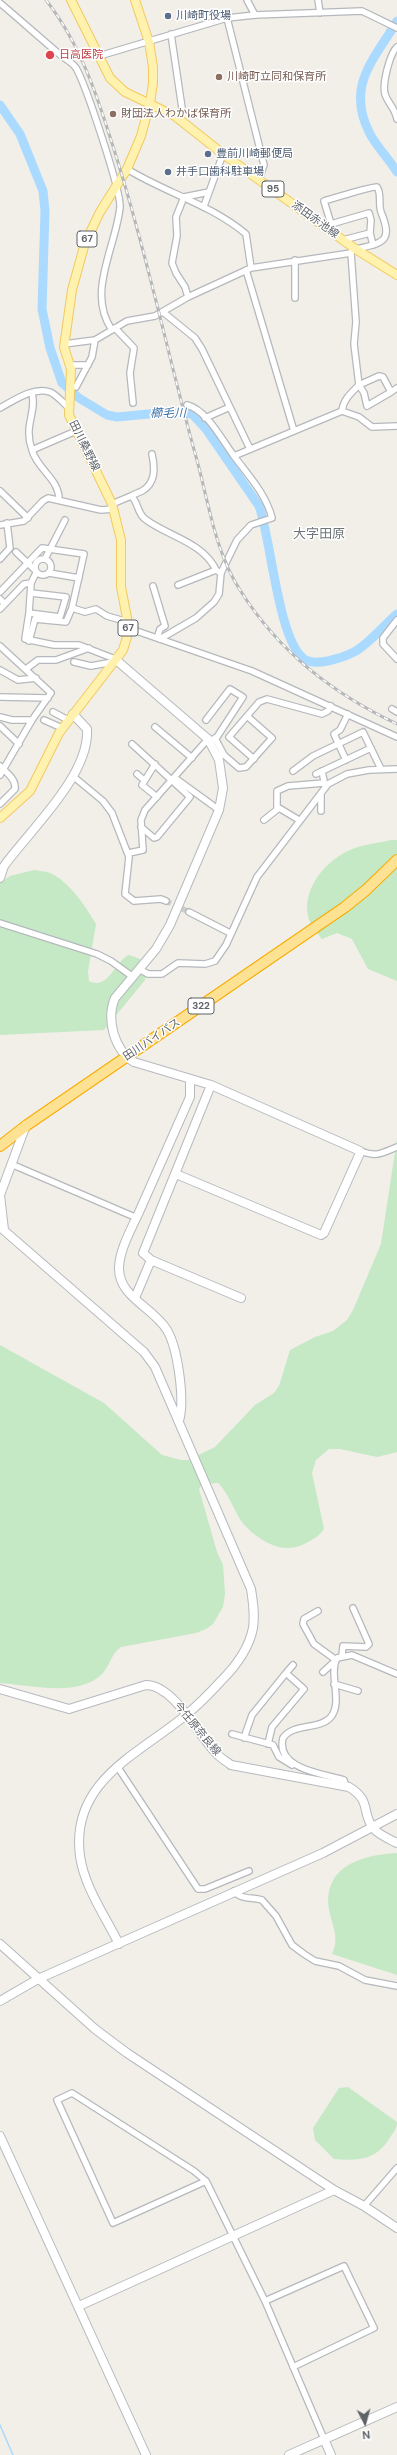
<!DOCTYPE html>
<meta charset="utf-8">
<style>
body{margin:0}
#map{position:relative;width:397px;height:2455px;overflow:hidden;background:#f1efe8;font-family:"DM Sans",sans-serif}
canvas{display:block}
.north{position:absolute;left:345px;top:2403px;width:40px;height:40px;-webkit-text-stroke:3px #fff;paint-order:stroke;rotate:174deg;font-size:11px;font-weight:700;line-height:16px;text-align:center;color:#5f6368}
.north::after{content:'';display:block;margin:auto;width:14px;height:18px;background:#5f6368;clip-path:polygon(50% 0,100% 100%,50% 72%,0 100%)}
</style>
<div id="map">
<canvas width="397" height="2455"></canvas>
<div class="north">N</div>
</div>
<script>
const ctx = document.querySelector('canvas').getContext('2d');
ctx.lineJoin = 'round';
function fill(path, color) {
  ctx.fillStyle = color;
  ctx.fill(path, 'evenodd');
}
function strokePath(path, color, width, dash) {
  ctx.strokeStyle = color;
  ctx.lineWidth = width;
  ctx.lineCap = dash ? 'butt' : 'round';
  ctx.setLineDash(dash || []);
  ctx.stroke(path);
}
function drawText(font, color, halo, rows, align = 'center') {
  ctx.font = font + ' "DM Sans","Noto Sans JP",sans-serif';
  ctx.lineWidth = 3;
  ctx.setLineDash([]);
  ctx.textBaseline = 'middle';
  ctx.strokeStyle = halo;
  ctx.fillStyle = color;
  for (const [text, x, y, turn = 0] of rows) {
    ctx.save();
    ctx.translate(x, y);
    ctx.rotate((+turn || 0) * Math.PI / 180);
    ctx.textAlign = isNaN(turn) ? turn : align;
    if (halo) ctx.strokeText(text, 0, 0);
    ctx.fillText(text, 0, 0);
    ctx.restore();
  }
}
const green = new Path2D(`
 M391 840H397V981L368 969 352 939 337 933 322 939C316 932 310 925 308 916 302 886 329 857 355 848 366 844 379 843 391 840Z
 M34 870C39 871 45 871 50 873 69 881 86 907 96 924L88 971 89 981C109 991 115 960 129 955L140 959 146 967 145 980 104 1030 0 1035V883L10 876Z
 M397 1139V1452L377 1457 340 1449H329L316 1460 312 1473 324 1529C319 1537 310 1541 302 1545 280 1555 255 1538 242 1522 233 1509 229 1494 218 1483L202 1484 199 1489 217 1552 223 1565 225 1594 223 1607 213 1624 206 1629 196 1633 121 1647C110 1654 110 1668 100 1676 74 1697 30 1685 0 1683V1345L104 1403 162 1455 181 1460H188L215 1447 255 1405 274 1393 279 1386 290 1350 315 1337 333 1331 347 1320 353 1310 381 1244Z
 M397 1853V1975L332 1954C340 1937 332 1926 329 1909 323 1866 362 1855 397 1853Z
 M348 2087 397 2122C397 2129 393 2133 389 2139 376 2160 358 2161 334 2159L315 2140 313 2128 339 2088Z`);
const stream = new Path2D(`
 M0 2425 13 2455`);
const river = new Path2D(`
 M397 21C374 60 345 86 370 134 377 147 389 159 397 172
 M0 105 20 134 43 191 45 211 42 309 50 348 62 383 79 398 107 415 117 417 170 412 192 414 206 429 259 506C271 538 278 640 304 659 316 667 342 658 354 652 368 645 384 625 397 614`);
const streetTunnel = new Path2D(`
 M166 901 189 912`);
const street = new Path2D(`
 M247 0 255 15
 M318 0 320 13
 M0 3C19 19 38 36 58 53 63 58 72 62 76 68 86 85 121 191 120 207 116 247 86 293 112 330
 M227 18 264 165 259 179
 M171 34 182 108 179 119
 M397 47C390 53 382 84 385 94 387 102 395 108 397 119
 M99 56 227 18 255 15 362 11 397 28
 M127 169C166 193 210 204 246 234L251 268
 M204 206 223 154
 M331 224 369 213 371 220 370 233
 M328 229 331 224 324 201C331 199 374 186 377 187 382 194 378 204 381 212 393 241 384 243 356 249
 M343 240 370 233 373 245
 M295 260V298
 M246 270 294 431
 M188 297 185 287 176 273 172 263 177 236 176 217 184 197 209 192
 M163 312 195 338 202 349 250 449
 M115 328 134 348 130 373 133 403
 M64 344 95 340 127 321 155 316 188 297 251 268 351 253
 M70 365H88
 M76 387 92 357 95 340
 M391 392 367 406 364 393 359 385 379 376 383 377 391 392 397 388
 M32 393C37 413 23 425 32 450L76 431
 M187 405C207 410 222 440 234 456
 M0 408C13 401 34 386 50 392 57 395 63 403 69 408
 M342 411C343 400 351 393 359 385L354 344 356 322 351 253 352 250
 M205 418 230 407
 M32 450C37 469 59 479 59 499
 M0 491 28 518
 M131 496C134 494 138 493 142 491 156 483 155 468 152 454
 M112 504 131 496C138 501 137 513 145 519 167 536 203 542 216 570
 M0 525 24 521 43 501 48 498 101 510 113 509
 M16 552 35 570
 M35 567a8 8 0 1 1 16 0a8 8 0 1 1-16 0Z
 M0 559 10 548 7 523
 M45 559 65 520
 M49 573 79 578
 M31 583 36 573
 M178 585 216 570 219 572
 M153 586 165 626 160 629 157 638
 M0 592 42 548 84 554 72 608 66 622 35 619 29 641
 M0 599 5 604
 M72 608 85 612 96 609 107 616 128 622
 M0 609 24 584 31 583 29 613 25 639 54 645H79L115 659
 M29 613 60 617 66 597 31 593
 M397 620 383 638V644L397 659
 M128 628 252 671 397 737
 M160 639 196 618 214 602 219 594 221 573 237 540 251 525 272 518C266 494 248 475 234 456L342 411 359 417 372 427 397 426
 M0 646 51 693 32 720 0 775
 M74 662 91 666 113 662
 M26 669 38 660H56L89 648
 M0 670 18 680 36 678
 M0 697 48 698
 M392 709 397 712
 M53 712 68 720
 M0 717 12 720H32
 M44 720 62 728
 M206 720 230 689 243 697 217 737 210 741
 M0 726 19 744
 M155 727 192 758
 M215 738 224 755
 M132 744 190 797 157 837 154 838 141 827
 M217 755H224L239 768 246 767 272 738 247 716
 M254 759 229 737 259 702 267 699 322 714 328 711 331 706
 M346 760 334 734 340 730 348 714
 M155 764 142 785 157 797
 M0 766C7 773 16 779 15 789L0 804
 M293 771 313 756 363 732 381 769
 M322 771 325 786
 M137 774 144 780
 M316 774 371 748
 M74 777 103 801 112 813 129 857 125 894 134 901 161 899 166 901
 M175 778 219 810
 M277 809V791L288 786 324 783
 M321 811V794
 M264 820 279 808 299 820
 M129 853 143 850 141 820 145 810 208 739
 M189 912 230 933
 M0 923 97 954 111 961 133 977
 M139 969 148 974H162L178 963 205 964 215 961 226 945 257 877 328 784 347 774 369 770 397 769
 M360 1151C377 1157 380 1154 397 1147
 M11 1164 137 1218
 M318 1611 304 1619 303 1624 314 1644 336 1660
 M342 1655 343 1646 366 1647 369 1644 353 1608
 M323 1672 334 1662
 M286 1673 293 1665
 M334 1684 358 1691
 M232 1734 273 1745 279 1757 292 1765
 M244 1738 252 1715 286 1673 304 1689 272 1727 268 1744
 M117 1766 198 1889H205L249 1871
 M346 1786 344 1780C324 1774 275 1769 283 1738 293 1723 318 1730 330 1718 344 1703 328 1675 337 1658L352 1655 397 1674
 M234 1891C241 1900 252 1897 262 1900L276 1916 292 1945 304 1954 315 1961 339 1966 365 1980 397 1986
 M72 2093 194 2171 206 2181 113 2223 57 2100Z
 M206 2181 265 2301 324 2439
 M364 2206 397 2168
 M265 2301 344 2266 374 2328 293 2367`);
const secondary = new Path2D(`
 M115 659 208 739 219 760 223 788 219 810 170 925 156 949 115 998C106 1019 114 1050 134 1062L211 1085 360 1151V1153L324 1233 321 1235 176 1174
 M0 878 4 866C30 830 90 775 87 729L73 714
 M211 1085 143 1253 151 1260 241 1298
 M0 1227 144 1352 155 1367 251 1589C253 1602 255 1614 253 1628 249 1649 236 1666 221 1681 210 1693 198 1705 186 1715 139 1754 70 1781 80 1856 84 1886 105 1916 119 1944
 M4 1230 0 1195 26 1125
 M135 1298 151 1260
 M179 1421C185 1400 178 1349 167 1330 153 1307 118 1297 119 1267 120 1248 132 1228 140 1210 157 1172 173 1135 190 1097V1080
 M0 1689 69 1709 146 1685C174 1685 198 1735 216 1753 220 1758 226 1761 231 1765L349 1787C372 1801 361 1812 373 1828 379 1835 389 1839 397 1843
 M0 1944 95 2029 127 2053 334 2190 364 2206 397 2228
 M0 2001 38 1979 323 1853 397 1814
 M0 2136 146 2455
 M79 2306 334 2190
 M324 2439 331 2455
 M289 2455 397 2407`);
const primary = new Path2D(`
 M71 0 110 78 125 92 175 116 223 154 354 248 397 275
 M0 818 30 791 59 733 123 650 127 637 128 623 121 587V540L112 504 69 415 71 369 64 347 72 290 85 243 100 212 127 169 141 136 150 103 153 83V67L149 42 135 0`);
const highway = new Path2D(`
 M0 1146 27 1125 345 907 366 890 397 860`);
const rail = new Path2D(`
 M46 0C82 46 99 101 116 156 148 257 169 361 198 464 209 506 216 553 240 590 279 652 332 693 397 724`);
const markers = [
 [168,16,4,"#5c6f8a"],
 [50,55,5,"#e0444e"],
 [219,77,4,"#8d6e63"],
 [113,114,4,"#8d6e63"],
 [208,154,4,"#5c6f8a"],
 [168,172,4,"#5c6f8a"]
];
const shields = [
 [273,189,22],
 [87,239,20],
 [128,628,20],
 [201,1006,26]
];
const shieldNames = [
 ["95",273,189],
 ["67",87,239],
 ["67",128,628],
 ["322",201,1006]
];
const serviceNames = [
 ["川崎町役場",176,16],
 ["豊前川崎郵便局",216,154],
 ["井手口歯科駐車場",176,172]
];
const healthNames = [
 ["日高医院",59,55]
];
const educationNames = [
 ["川崎町立同和保育所",227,77],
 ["財団法人わかば保育所",121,114]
];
const streetNames = [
 ["添田赤池線",315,220,36],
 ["田川桑野線",84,446,64],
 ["田川バイパス",152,1040,-34],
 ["今任原奈良線",197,1729,50]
];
const waterNames = [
 ["櫛毛川",168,414]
];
const quarterNames = [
 ["大字田原",319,535]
];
fill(green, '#c5e8c5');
strokePath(stream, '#aadaff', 1.5);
strokePath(river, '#aadaff', 9);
strokePath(streetTunnel, '#ccccc8', 5.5, [5.5, 3]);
strokePath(street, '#b5b8bc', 8);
strokePath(secondary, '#b6babf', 10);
strokePath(primary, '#f2c960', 10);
strokePath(highway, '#f9ab00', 12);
strokePath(street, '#fff', 5.5);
strokePath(secondary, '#fff', 8);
strokePath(primary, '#fff2af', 8);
strokePath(highway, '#fde293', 10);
strokePath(rail, '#b6b7b8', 3);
strokePath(rail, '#fff', 1.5, [4.5]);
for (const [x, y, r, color] of markers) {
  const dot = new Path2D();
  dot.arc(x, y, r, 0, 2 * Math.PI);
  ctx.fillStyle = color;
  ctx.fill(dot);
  strokePath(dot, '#fff', 1.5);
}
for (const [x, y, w] of shields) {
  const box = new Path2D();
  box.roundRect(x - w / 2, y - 8, w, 16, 3);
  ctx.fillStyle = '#fff';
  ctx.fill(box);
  strokePath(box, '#5f6368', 1);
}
drawText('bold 10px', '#5f6368', null, shieldNames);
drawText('11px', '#4e5e75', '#fff', serviceNames, 'left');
drawText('11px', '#be3a42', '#fff', healthNames, 'left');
drawText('11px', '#785e54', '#fff', educationNames, 'left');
drawText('11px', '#5f6368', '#fff', streetNames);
drawText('italic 12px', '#4174aa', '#fff', waterNames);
drawText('13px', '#70757a', '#fff', quarterNames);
</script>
